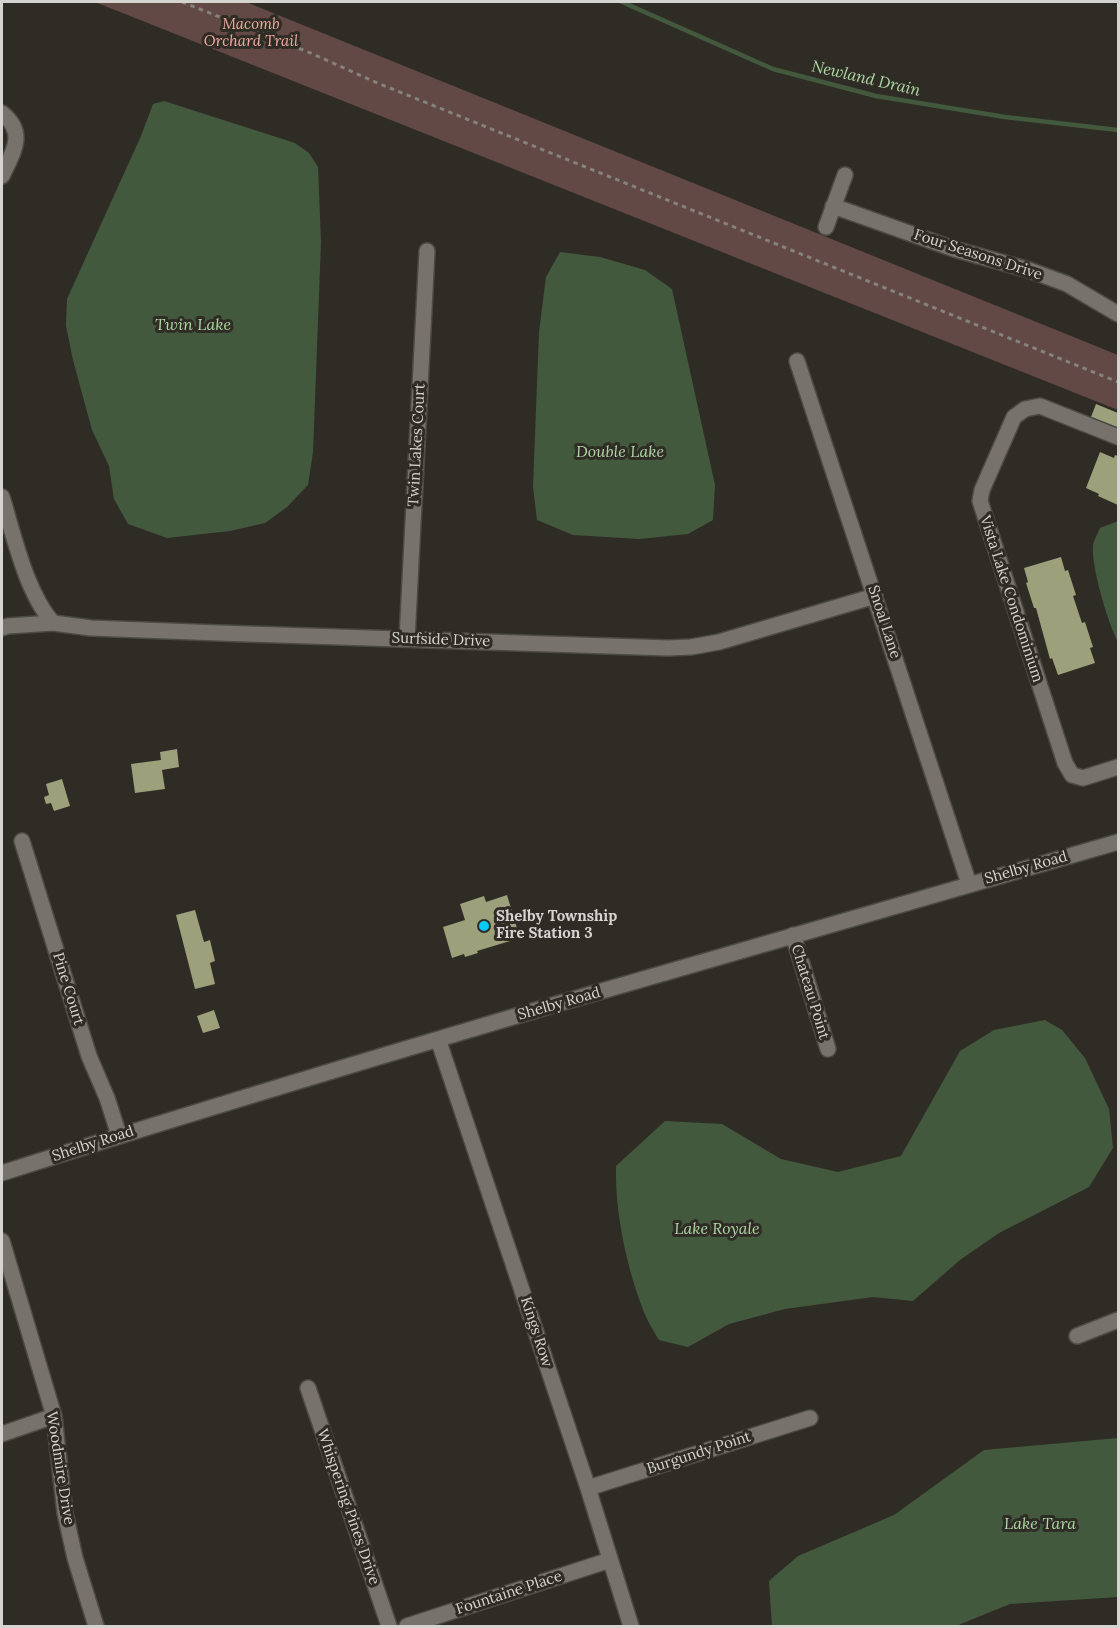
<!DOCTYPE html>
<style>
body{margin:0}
#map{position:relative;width:1120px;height:1628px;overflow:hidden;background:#2f2c26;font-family:Lora,serif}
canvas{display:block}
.frame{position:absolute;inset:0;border:3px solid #d6d4d0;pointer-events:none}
</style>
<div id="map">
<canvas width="1120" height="1628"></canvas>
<div class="frame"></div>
</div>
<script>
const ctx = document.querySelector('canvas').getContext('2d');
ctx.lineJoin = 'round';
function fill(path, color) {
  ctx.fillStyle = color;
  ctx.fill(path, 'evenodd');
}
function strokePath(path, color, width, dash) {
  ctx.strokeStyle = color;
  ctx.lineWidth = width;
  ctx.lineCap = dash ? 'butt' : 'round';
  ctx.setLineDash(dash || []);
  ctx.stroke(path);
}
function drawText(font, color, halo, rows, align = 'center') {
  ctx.font = font + ' Lora,serif';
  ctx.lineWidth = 6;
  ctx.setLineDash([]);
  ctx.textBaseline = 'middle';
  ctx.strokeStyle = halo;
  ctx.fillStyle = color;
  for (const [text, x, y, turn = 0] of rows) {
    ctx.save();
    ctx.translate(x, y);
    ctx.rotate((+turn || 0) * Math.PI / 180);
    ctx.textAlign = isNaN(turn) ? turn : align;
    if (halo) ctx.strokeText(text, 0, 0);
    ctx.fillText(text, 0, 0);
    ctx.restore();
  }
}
const green = new Path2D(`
 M95 2H246L1118 355V410Z`);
const water = new Path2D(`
 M164 101 295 143 309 153 318 167 321 242 313 452 308 485 287 507 265 523 230 531 167 538 128 524 114 499 109 466 92 430 73 360 66 326 67 299 141 136 153 104Z
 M560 252 600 257 645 270 672 289 715 485 713 520 688 534 639 539 573 535 537 520 533 487 539 332 546 277Z
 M1118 521V642C1108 623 1091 567 1093 545 1094 540 1098 533 1100 528Z
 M1045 1020 1062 1030 1085 1058 1109 1109 1113 1148 1089 1187 999 1233 960 1260 913 1301 873 1297 785 1309 729 1324 688 1347 659 1340C653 1330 646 1319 642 1307 626 1264 615 1212 616 1166L665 1121 722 1124 781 1159 838 1172 901 1156 960 1051 994 1030Z
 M1118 1438V1597L1010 1604 956 1626H772L769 1581 798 1556 894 1515 984 1450Z`);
const stream = new Path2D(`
 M622 2 773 69 876 96 1005 117 1118 130`);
const building = new Path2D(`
 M1096 404 1118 413V428L1091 417Z
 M1100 452 1114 458 1115 455 1118 456V505L1098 496 1099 494 1086 488Z
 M1061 557 1065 571 1068 570 1076 595 1073 596 1082 623 1085 622 1093 647 1090 648 1095 663 1058 675 1052 658 1050 659 1036 608H1034L1026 583 1028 582 1024 568Z
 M177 749 179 767 162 770 165 789 135 793 131 764 161 760 160 752Z
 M62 779 70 806 54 811 51 803 46 804 44 797 49 795 46 784Z
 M507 895 520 938 477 951 478 953 465 957 464 954 452 958 443 927 465 920 460 904 484 896 486 902Z
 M195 910 204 942 210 940 215 961 210 963 215 984 195 989 176 915Z
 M214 1010 220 1028 203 1033 197 1016Z`);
const path = new Path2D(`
 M182 2 313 54 375 82 1118 382`);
const minor = new Path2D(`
 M2 113C27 133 13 152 2 176
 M833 206 954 249 1029 270 1067 284 1118 314
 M826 227 845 175
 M797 361 969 884
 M1118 437 1040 406 1025 409 1014 417 982 490 980 501 1065 763 1072 775 1083 778 1118 767
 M2 497C14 536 26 592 53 623
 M2 628 8 626 53 623 91 628 219 633 668 648 691 647 719 642 875 596
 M407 639 427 251
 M22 841 89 1056 107 1098 119 1135
 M793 935 828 1049
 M438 1039 588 1488 631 1626
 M2 1173C184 1115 367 1060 550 1006 740 951 929 895 1118 842
 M2 1241 54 1416 65 1513 75 1558 96 1626
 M1077 1336 1118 1320
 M308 1388 389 1626
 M2 1434 54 1416
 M588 1488 810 1418
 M407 1626 610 1560`);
const markers = [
 [484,926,6,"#03cbf9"]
];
const parkNames = [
 ["Macomb",251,25],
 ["Orchard Trail",251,42]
];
const streetNames = [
 ["Four Seasons Drive",978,255,18],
 ["Twin Lakes Court",417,445,-87],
 ["Vista Lake Condominium",1011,599,72],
 ["Snoal Lane",884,622,72],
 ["Surfside Drive",441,640,2],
 ["Shelby Road",1026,868,-16],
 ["Pine Court",68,989,73],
 ["Chateau Point",810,992,73],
 ["Shelby Road",559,1004,-16],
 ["Shelby Road",93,1144,-18],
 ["Kings Row",536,1332,72],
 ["Burgundy Point",699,1453,-18],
 ["Woodmire Drive",60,1468,81],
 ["Whispering Pines Drive",348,1507,71],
 ["Fountaine Place",509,1593,-18]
];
const poiNames = [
 ["Shelby Township",496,917],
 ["Fire Station 3",496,934]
];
const waterNames = [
 ["Newland Drain",866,79,13],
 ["Twin Lake",193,325],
 ["Double Lake",620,452],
 ["Lake Royale",717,1229],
 ["Lake Tara",1040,1524]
];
fill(green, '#624945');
fill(water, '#43593e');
strokePath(stream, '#43593e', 4.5);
fill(building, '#9ca07b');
strokePath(minor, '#4c4a45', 18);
strokePath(path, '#85827d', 3, [4.5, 4.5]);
strokePath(minor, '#77736c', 15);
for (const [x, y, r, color] of markers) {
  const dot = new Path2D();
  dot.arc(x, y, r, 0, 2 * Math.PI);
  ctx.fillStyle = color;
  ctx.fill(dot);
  strokePath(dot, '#2f2c26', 2);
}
drawText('italic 15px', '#f0aca1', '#2f2c26', parkNames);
drawText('15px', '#d6d4d0', '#2f2c26', streetNames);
drawText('bold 15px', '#d6d4d0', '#2f2c26', poiNames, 'left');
drawText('italic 16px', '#aed7a4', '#2f2c26', waterNames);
</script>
